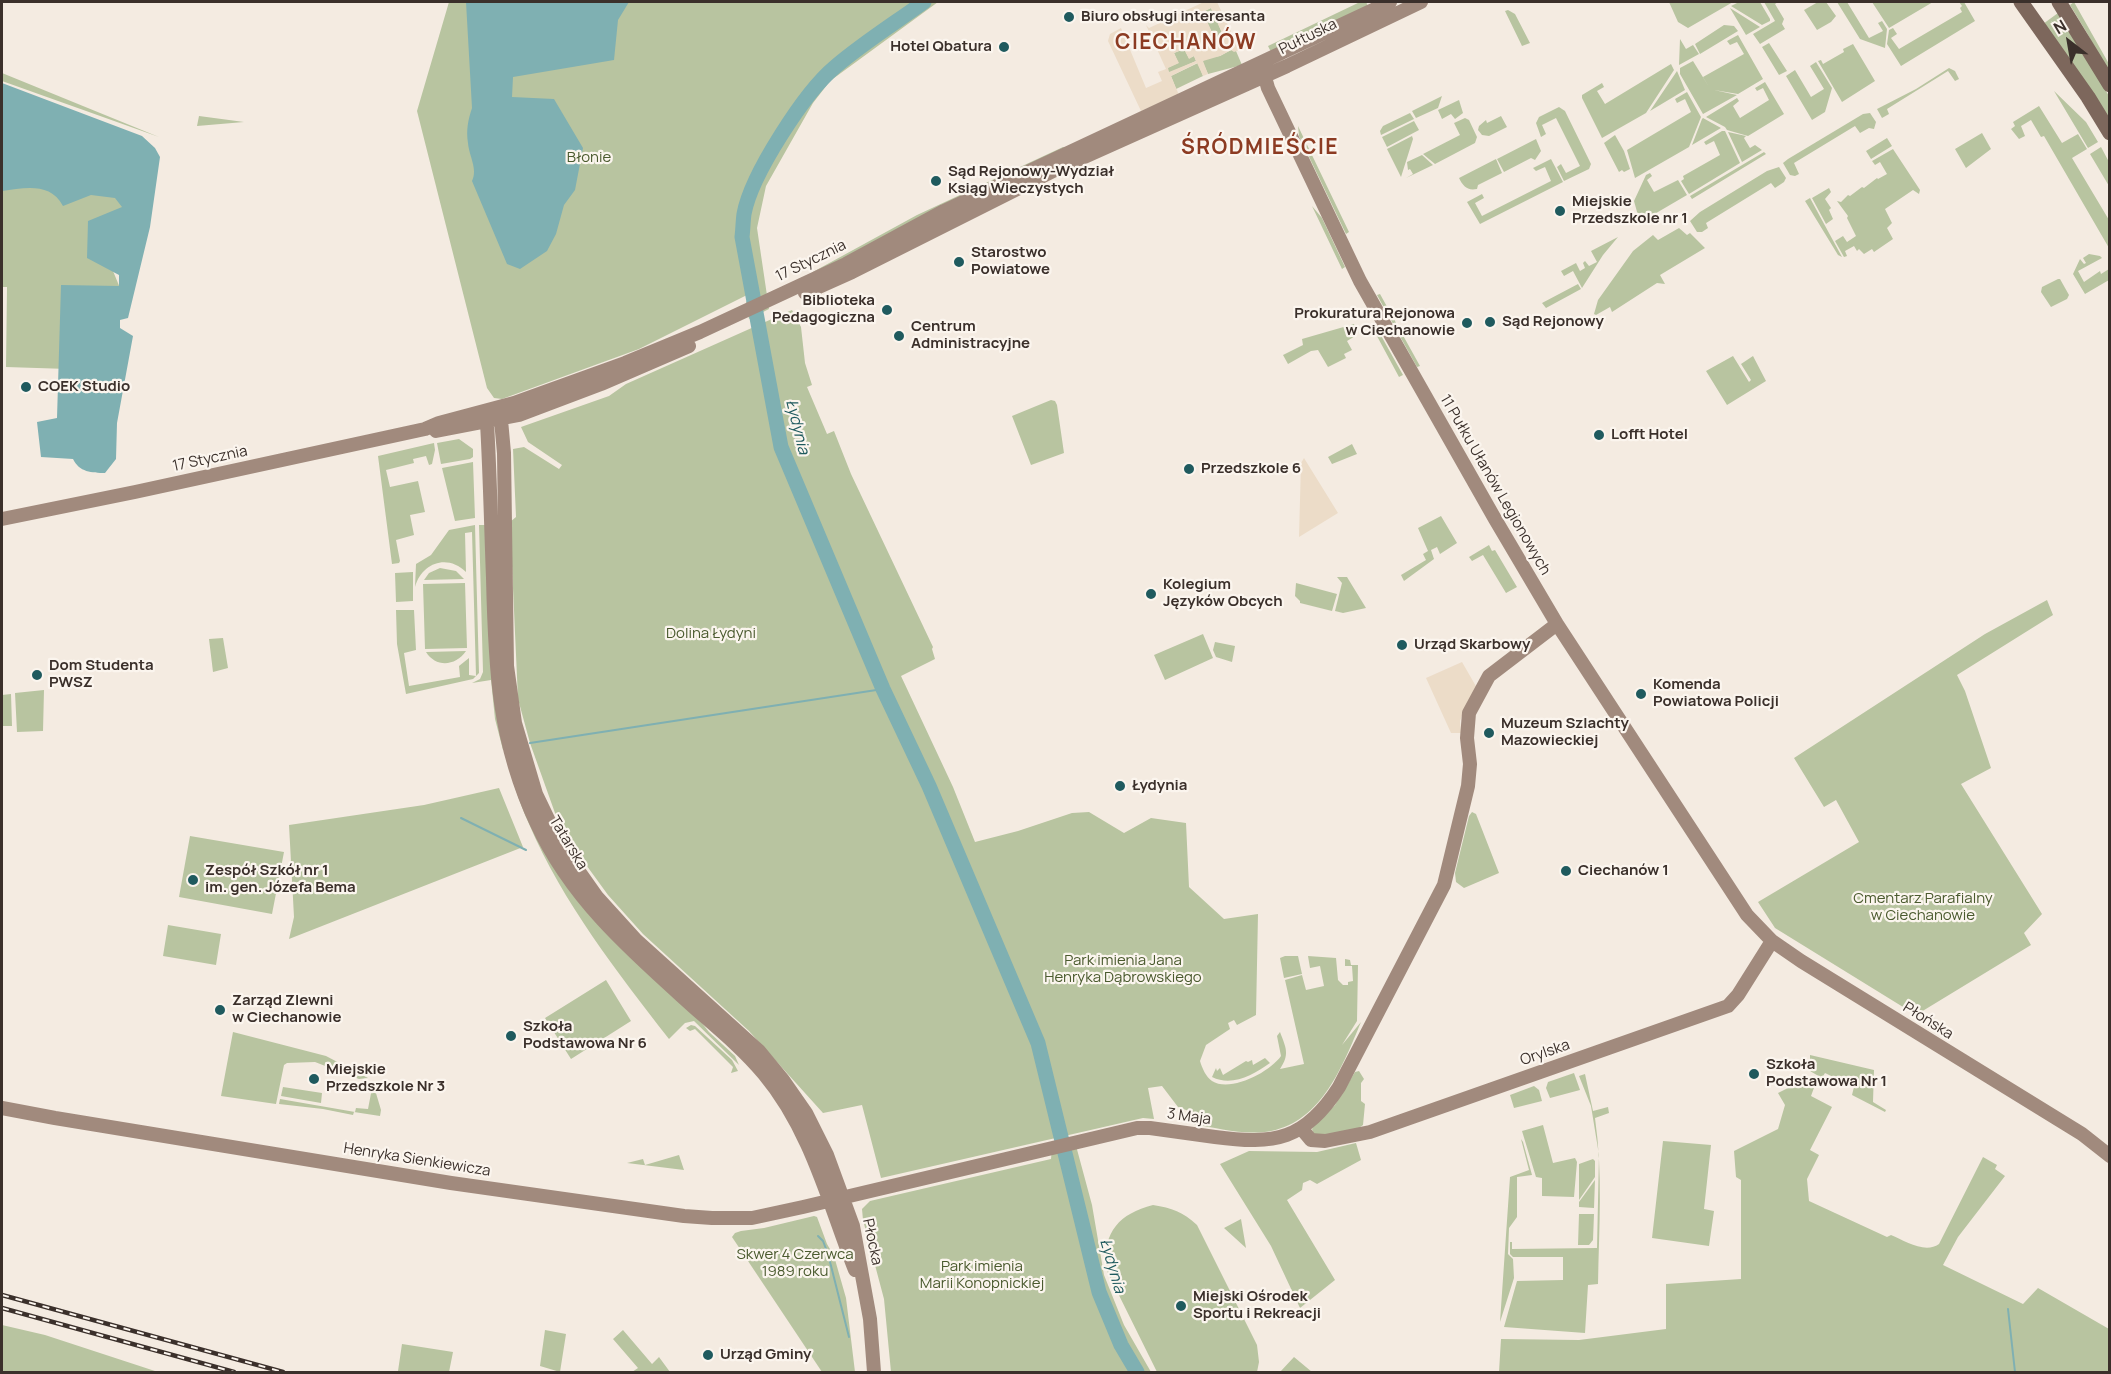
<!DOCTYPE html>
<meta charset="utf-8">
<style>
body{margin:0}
#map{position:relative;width:2111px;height:1374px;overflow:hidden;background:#f4ebe1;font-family:Manrope,sans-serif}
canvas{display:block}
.frame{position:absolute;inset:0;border:3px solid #3b302b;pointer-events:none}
.north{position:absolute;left:2039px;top:12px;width:60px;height:60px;-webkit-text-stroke:4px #fbf5ee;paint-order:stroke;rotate:329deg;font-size:16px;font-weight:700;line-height:24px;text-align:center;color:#3b302b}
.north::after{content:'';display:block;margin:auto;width:21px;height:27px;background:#3b302b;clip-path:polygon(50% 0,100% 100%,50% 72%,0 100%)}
</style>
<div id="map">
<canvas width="2111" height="1374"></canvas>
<div class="frame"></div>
<div class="north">N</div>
</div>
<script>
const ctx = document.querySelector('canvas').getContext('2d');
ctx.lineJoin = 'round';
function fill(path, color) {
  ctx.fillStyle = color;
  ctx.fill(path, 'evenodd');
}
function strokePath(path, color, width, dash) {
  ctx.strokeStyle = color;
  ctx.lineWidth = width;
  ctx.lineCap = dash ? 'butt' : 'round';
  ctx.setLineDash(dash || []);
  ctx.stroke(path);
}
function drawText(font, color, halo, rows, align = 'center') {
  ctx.font = font + ' Manrope,sans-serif';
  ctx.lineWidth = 4.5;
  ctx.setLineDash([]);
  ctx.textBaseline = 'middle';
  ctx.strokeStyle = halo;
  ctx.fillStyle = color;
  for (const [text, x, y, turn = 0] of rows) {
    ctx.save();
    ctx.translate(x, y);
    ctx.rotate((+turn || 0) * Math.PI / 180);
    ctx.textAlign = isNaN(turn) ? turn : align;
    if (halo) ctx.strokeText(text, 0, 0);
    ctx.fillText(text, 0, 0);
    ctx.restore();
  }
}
const green = new Path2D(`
 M449 2H938L830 81 813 103 766 186 757 228 769 309 749 319 746 303 749 294 639 349 502 399 494 398 487 388 417 111Z
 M1360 2H1366L1368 6 1271 52 1268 46Z
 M1669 2H1733L1688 28 1678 22Z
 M1739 2H1760L1770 19V21L1762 25 1731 6Z
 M1764 2H1778L1775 4 1784 19 1782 24 1785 29 1760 44 1753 34 1775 21Z
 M1818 2H1826L1836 16 1831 22 1817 30 1804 10Z
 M1837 2H1847L1869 38 1883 31 1878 23 1882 21 1887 29 1885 48 1860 39Z
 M1872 2H1933L1889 28Z
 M1959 2H1964L1975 21 1901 66 1887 44 1889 30 1893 28 1897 34 1891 38 1899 49 1962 12 1960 8 1962 6Z
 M2074 2 2109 64V75L2087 33 2070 5Z
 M1211 8 1223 35 1215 39 1202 12Z
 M1730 8 1760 27 1746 35Z
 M1508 10 1515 14 1530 43 1522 46 1505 11Z
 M2058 13 2109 96V124L2043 24Z
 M1724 25 1734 26 1738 31 1700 54 1695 44Z
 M1738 35 1763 79 1738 94 1714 90 1737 95 1703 114 1680 74V68L1693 61 1709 87 1703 77 1744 54 1737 42 1730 45 1727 41Z
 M1680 39 1686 49 1693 45 1699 54 1679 65Z
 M1769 43 1787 71 1779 75 1762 47Z
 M1853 44 1875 81 1842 102 1818 61 1821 60 1823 64 1844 52 1843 49Z
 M1184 49 1189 58 1194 56 1196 61 1169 73 1167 68 1178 63 1174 53Z
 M1231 50 1236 51 1242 65 1208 74 1202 61 1211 57 1220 56Z
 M1816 62 1832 88 1825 112 1812 120 1786 76 1795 70 1811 97 1824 89 1810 66Z
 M1198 63 1203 76 1176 89 1171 76Z
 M1671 64 1674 70 1646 113 1602 138 1582 98V95L1602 83 1604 87 1597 91 1605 104Z
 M1949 68 1955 71 1959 79 1955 81 1948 71 1887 109 1889 114 1882 118 1877 109 1916 89Z
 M1677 71 1685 90 1650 111Z
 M2 73 159 137 2 81Z
 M1765 82 1784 114 1748 136 1727 130 1725 127 1706 117 1737 98 1739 101 1733 106 1740 118 1769 100 1763 88 1757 91 1755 88Z
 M2054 91 2086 122 2098 142 2088 148Z
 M1687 92 1701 117 1689 147 1635 178 1627 150 1691 112 1685 99 1677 103 1675 99Z
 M1442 96 1438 108 1416 118 1412 111Z
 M1459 100 1463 113 1455 119 1451 114 1442 119 1438 110Z
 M2039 106 2062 143 2078 134 2087 149 2072 158 2109 220V248L2044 136 2041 137 2031 120 2021 126 2025 136 2019 139 2011 129 2015 126 2013 122Z
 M1559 107 1565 111 1591 164 1589 169 1564 181 1557 167 1561 164 1566 173 1580 166 1556 118 1542 125 1546 134 1541 137 1536 123 1539 117Z
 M1410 113 1414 119 1381 135 1380 131 1383 126Z
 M1870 113 1876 122 1874 129 1869 128 1860 133 1855 126 1794 163 1799 174 1795 176 1790 175 1783 163 1788 159 1863 114Z
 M199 116 244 122 197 126Z
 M1501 116 1507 127 1489 136 1482 135 1478 130 1479 126 1486 120 1487 123Z
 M1465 118 1469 120 1477 137 1475 143 1435 164 1423 154 1460 135 1454 123Z
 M1703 118 1721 128 1692 145 1702 119Z
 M1414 121 1419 130 1387 147 1382 137Z
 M1298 126 1349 232 1346 234 1299 136Z
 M1722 131H1725L1740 163 1689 194 1681 181 1684 179 1683 176 1720 155 1714 141 1706 145 1704 142Z
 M1728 132 1746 136 1744 138 1750 148 1755 145 1762 150 1742 162Z
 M1982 133 1991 149 1966 168 1955 149Z
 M1615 135 1624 151 1630 169 1624 172 1622 170 1619 172 1604 143Z
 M1412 136 1413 139 1401 177 1387 149Z
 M1887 138 1892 146 1871 159 1866 151Z
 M1536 139 1541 151 1535 160 1531 158 1504 172 1497 159Z
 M1063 147H1065L869 248 811 273 917 215Z
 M2101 147 2109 162V186L2090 154Z
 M1893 149 1920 190 1919 194 1913 190 1885 209 1892 223 1887 228 1893 239 1874 252 1872 249 1864 254 1859 249 1857 251 1854 246 1845 251 1847 256 1844 257 1835 241 1843 236 1847 242 1856 236 1847 218 1848 216 1837 201 1841 202 1848 195 1850 196 1862 187 1864 188 1877 178 1878 179 1887 174 1880 162 1875 165 1872 161Z
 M1764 152 1766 154 1692 199 1690 196Z
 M1422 155 1433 165 1406 178 1413 174 1410 169 1408 170 1407 162Z
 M1496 159 1502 173 1478 185 1477 189C1467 191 1463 186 1459 178Z
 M1551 159 1563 182 1480 224 1467 202 1482 194 1484 198 1475 203 1482 216 1551 181 1545 167 1536 171 1533 168Z
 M1779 167 1786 178 1784 182 1775 188 1771 183 1706 223 1708 228 1702 232H1697L1690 221 1700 212 1767 171Z
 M1650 173 1652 176 1647 180 1654 192 1678 180 1687 195 1646 219H1639L1634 201 1646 175Z
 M2 186 89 189 118 196 124 208 113 271 120 288 68 369 6 367 7 287H2Z
 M1829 188 1831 192 1825 199 1831 208 1829 210 1833 219 1826 224 1812 198Z
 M1810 198 1842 257 1838 255 1805 201Z
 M1312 206 1322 218 1345 267 1342 269Z
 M1679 228 1687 235 1690 233 1705 248 1660 275 1665 284 1657 283 1612 312 1610 307 1596 315 1594 314 1598 300 1633 251 1653 235 1658 240Z
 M1618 237 1603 255 1582 288 1573 271 1564 276 1561 271 1576 263 1580 271 1585 268 1583 263 1585 261 1589 266 1597 262 1591 251Z
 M2089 254 2100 256 2102 258 2078 271 2084 282 2100 271 2101 274 2109 269V280L2085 294 2073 274 2080 259 2084 264 2086 263 2083 258Z
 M2058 279H2060L2069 295 2067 299 2051 307 2041 292 2042 287Z
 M1578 284 1581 289 1546 308 1542 303Z
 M1380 294 1420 366 1417 367 1377 295Z
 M792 310 801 327 805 363 812 385 807 387 827 434 834 431 851 474 933 647 932 649 935 659 901 676 953 787 975 842 1018 831 1072 813 1089 812 1124 833 1151 818 1186 823 1189 887 1224 919 1258 914 1256 1015 1237 1025 1234 1020 1228 1023 1230 1029 1206 1045 1200 1061C1202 1068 1206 1077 1212 1081 1230 1093 1270 1072 1281 1056L1277 1036 1280 1032C1286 1048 1290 1054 1280 1069L1304 1064 1285 980 1302 975 1306 990 1324 986 1320 966 1310 968 1308 956 1336 958 1338 980 1343 985H1348V982L1353 981 1352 966H1345V959L1350 960 1351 965H1358L1357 1021 1342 1045 1361 1022C1343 1065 1322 1121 1271 1131 1246 1136 1217 1128 1193 1124L1194 1113 1178 1107 1162 1086 1148 1088 1154 1119 1143 1118 881 1178 862 1105 823 1113 749 1031 643 934 608 895 576 851 555 813 530 743 518 699 510 522 516 517 513 449 524 447 559 469 562 465 528 442 521 427 609 396 626 384Z
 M1374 323 1403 375 1399 377 1371 325Z
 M1354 324 1357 335 1347 341 1352 350 1344 354 1346 358 1328 367 1318 350 1311 351 1288 364 1283 355 1303 345 1302 339Z
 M1733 356 1749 382 1751 380 1741 364 1753 356 1766 381 1727 405 1706 371Z
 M1051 400 1055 401 1057 405 1064 453 1031 465 1012 416Z
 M459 439 473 449V457L470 459 441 464 437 443Z
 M434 443 435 450 432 464 429 465 426 456 413 459 414 463 386 470 390 487 418 481 425 512 410 515 414 535 396 540 400 561 399 563 392 564 378 456Z
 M1352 444 1357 454 1332 464 1328 457Z
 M473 462 475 518 455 521 442 468Z
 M1441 516 1457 543 1440 554 1437 547 1431 550 1434 559 1404 581 1401 575 1426 560 1423 554 1428 551 1418 528Z
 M475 525 479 673 473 679 406 694 397 644 396 610H414L416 650 404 653 409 686 460 677 459 666 469 658V675L476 676 472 532 465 533 466 572C448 554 422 562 415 587L416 564 431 555 449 530Z
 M479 525H486L506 750H503L495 719 491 680 472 683 480 679 483 672Z
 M1489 545 1492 551 1495 550 1517 587 1506 593 1483 555 1472 561 1469 557Z
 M440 568 456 571 464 579 424 580 429 573Z
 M413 572V601L396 602 395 573Z
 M1337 577H1347L1366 608 1343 613 1335 611 1342 583Z
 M465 583 467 648 425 649 423 584Z
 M1296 583 1337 594 1332 611 1300 603V601L1295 596Z
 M2047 600 2053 615 1957 675 1965 691 1991 768 1961 784 2042 914 2024 933 2031 945 1916 1015 1775 928 1758 902 1859 842 1836 800 1824 807 1794 758 1985 634Z
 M1203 634 1213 658 1165 680 1154 655Z
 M223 638 228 668 213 672 209 639Z
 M1215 642 1235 646 1232 662 1216 657 1213 650Z
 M466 651C456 666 436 668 426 652Z
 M44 690 43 731 17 732 15 693Z
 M11 694 12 726H2V695Z
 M507 754 519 792 709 1032 735 1056 739 1065 694 1021 685 1023 669 1039C617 972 563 903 529 824 519 802 512 779 505 755Z
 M499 788 523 847 289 939 294 917 289 825 424 805Z
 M1472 812 1476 814 1499 873 1464 888 1456 882 1455 873 1469 816Z
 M190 836 284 852 272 914 179 897Z
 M168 925 221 934 216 965 163 956Z
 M1285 956H1298L1302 974 1284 978 1280 958Z
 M606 980 631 1021 571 1059 545 1018Z
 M691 1025 695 1026 732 1060 738 1071 731 1073 733 1067 695 1029 690 1031 686 1028Z
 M233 1032 326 1056 368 1078 359 1079 315 1062 287 1063 284 1065 276 1104 221 1096Z
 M1810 1055 1874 1070 1873 1102 1886 1110 1885 1112 1852 1095 1854 1087 1825 1073 1822 1078 1810 1071Z
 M1265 1058 1270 1063C1253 1075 1232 1087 1212 1077L1216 1068 1217 1071 1220 1068 1223 1075 1246 1061 1248 1062 1252 1060 1253 1065Z
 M1359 1071 1364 1079 1361 1083V1101L1365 1104 1363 1125C1353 1134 1328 1137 1314 1135L1312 1129 1314 1126 1335 1105 1355 1072Z
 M1574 1073 1580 1090 1550 1098 1546 1088 1548 1082Z
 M1585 1074 1593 1111 1608 1107 1609 1113 1595 1118C1603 1173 1599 1228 1598 1284L1588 1285 1585 1333 1504 1327 1517 1281 1563 1280V1257H1513L1510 1254V1242H1512V1249L1597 1248 1599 1155 1591 1106 1579 1076Z
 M1808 1078 1815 1085 1811 1096 1832 1107 1810 1150 1819 1155 1807 1179 1809 1201 1887 1237 1891 1235C1905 1241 1925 1254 1939 1244L1983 1157 1997 1165 1995 1169 2005 1176 1958 1237 1943 1265 2023 1304 2038 1288 2109 1329V1372H1499L1501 1339 1579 1340 1666 1329V1284L1741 1279V1180L1736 1177 1734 1151 1778 1129 1785 1105 1778 1093Z
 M373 1083 381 1110 380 1116 354 1112 353 1115 323 1109 279 1104 280 1099 355 1112 356 1108 368 1109Z
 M1534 1086 1539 1090 1542 1101 1514 1108 1510 1095Z
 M283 1087 322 1093 321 1103 281 1096Z
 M1543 1125 1553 1163 1575 1158 1577 1162 1574 1197 1542 1196V1178L1536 1177 1522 1131Z
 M1521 1139 1523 1142 1532 1175 1517 1177V1217L1509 1228 1508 1254 1513 1259 1514 1278 1500 1322 1510 1177 1529 1170Z
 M1663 1141 1711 1145 1704 1209 1714 1211 1709 1246 1652 1238Z
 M1075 1142 1092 1205 1104 1275 1124 1325 1151 1372H891L884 1299 863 1220 862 1209 870 1201 1051 1159 1052 1148Z
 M1356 1143 1361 1160 1317 1184 1310 1180 1303 1183 1302 1190 1287 1200 1335 1280 1300 1308 1271 1246 1220 1164 1249 1151 1317 1152Z
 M679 1155 684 1170 627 1163 643 1159 645 1165Z
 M1593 1159 1595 1161V1177L1579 1200V1164Z
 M1595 1180 1594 1208 1579 1207V1202Z
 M1153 1205C1172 1208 1183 1212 1197 1225L1257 1345 1259 1362 1257 1372H1157L1105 1267C1104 1231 1119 1214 1153 1205Z
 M1579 1214H1594L1593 1240 1589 1245H1578Z
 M814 1216 817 1217 827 1244 834 1256 846 1298 855 1372H822L732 1237 735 1233 741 1231 764 1228Z
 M1241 1219 1246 1248 1224 1228Z
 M2 1325 45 1335 158 1372H2Z
 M545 1330 566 1334 560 1372 540 1366Z
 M623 1330 652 1364 659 1357 670 1372H632L638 1368 613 1339Z
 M402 1344 453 1352 449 1372 398 1371Z
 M1294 1357 1312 1372H1280Z`);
const plaza = new Path2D(`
 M1204 2H1217L1236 42 1243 39 1247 47 1234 52 1231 50 1220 56 1203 61 1208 74 1203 76 1197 63 1171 76 1179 95 1141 111 1108 41 1110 34 1121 28 1146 88 1162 81 1158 72 1166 69 1146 25 1149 28 1175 16 1173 12 1176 11 1178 14ZM1211 8 1223 35 1215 39 1203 12ZM1184 49 1189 59 1194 56 1196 61 1169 72 1168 68 1179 63 1174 53Z
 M1304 458 1338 513 1299 537 1301 463Z
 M1462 662 1477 688 1463 713 1460 721 1461 733H1451L1426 678Z`);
const water = new Path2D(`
 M466 2H629L618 20 614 60 513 77 512 97 554 99 583 148 575 190 564 205 556 234 547 251 520 269 507 264 472 181C478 169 469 156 468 143 466 130 468 120 472 108Z
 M2 83 142 136 155 148 160 157 150 227 128 318 120 320V328L133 336 117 423 116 459 105 473C92 473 79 472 73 459L41 457 37 422 57 418 61 285 119 286V275L87 258 88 221 122 207 115 198 91 195 63 206C50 182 25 188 2 191Z`);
const stream = new Path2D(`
 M530 743 883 689
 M461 818 526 850
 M818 1236 823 1241 828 1254 849 1337
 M2008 1309 2015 1372`);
const river = new Path2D(`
 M924 2C895 23 863 43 835 67 805 92 751 175 744 214 743 221 743 229 742 237L781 447 883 689 929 786 1038 1043 1099 1292 1121 1345 1137 1372`);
const secondary = new Path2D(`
 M1261 63 1268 88 1360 281 1495 519 1557 624 1747 915 1772 941 1801 961 2082 1134 2110 1156
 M805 293 852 272 1055 170 1287 66 1421 2
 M488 415 487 423C490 475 491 526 493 578 495 667 498 742 537 824 572 901 636 955 697 1010 720 1030 744 1050 764 1074 811 1130 829 1204 855 1270
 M501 420 504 453 507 666 515 723 536 794 561 846 597 897 636 940 759 1051 783 1080 806 1113 827 1155 853 1226 870 1319 874 1372
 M436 431 519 415 601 384 689 346
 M2 519 135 492 425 429 439 423 514 403 625 363 700 332 846 264 944 211 1390 2
 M2 1108 55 1118 451 1183 684 1216 712 1218H752L803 1207 1137 1128H1150C1172 1131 1194 1134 1215 1137 1275 1145 1305 1140 1339 1087L1444 885 1468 786 1470 764 1467 738 1469 713 1489 676 1557 624
 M1301 1128 1311 1140 1325 1141 1370 1132 1728 1006 1738 995 1772 941`);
const primary = new Path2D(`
 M2021 2 2088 97 2110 133
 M2059 2 2110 85`);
const rail = new Path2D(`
 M2 1295 283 1372
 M2 1308 234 1372`);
const markers = [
 [1069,17,6,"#1f5a5e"],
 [1004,47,6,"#1f5a5e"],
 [936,181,6,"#1f5a5e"],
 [1560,211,6,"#1f5a5e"],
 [959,262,6,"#1f5a5e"],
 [887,310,6,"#1f5a5e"],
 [1490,322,6,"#1f5a5e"],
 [1467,323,6,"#1f5a5e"],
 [899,336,6,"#1f5a5e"],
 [26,387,6,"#1f5a5e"],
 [1599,435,6,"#1f5a5e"],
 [1189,469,6,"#1f5a5e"],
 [1151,594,6,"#1f5a5e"],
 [1402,645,6,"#1f5a5e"],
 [37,675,6,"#1f5a5e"],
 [1641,694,6,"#1f5a5e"],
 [1489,733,6,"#1f5a5e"],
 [1120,786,6,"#1f5a5e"],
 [1566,871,6,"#1f5a5e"],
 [193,880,6,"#1f5a5e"],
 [220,1010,6,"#1f5a5e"],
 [511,1036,6,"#1f5a5e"],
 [1754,1074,6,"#1f5a5e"],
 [314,1079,6,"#1f5a5e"],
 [1181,1306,6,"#1f5a5e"],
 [708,1355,6,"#1f5a5e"]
];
const poiNames = [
 ["Biuro obsługi interesanta",1081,17],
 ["Hotel Qbatura",992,47,"right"],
 ["Sąd Rejonowy-Wydział",948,172],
 ["Ksiąg Wieczystych",948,189],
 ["Miejskie",1572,202],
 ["Przedszkole nr 1",1572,219],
 ["Starostwo",971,253],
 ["Powiatowe",971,270],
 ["Biblioteka",875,301,"right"],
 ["Pedagogiczna",875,318,"right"],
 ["Prokuratura Rejonowa",1455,314,"right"],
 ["w Ciechanowie",1455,331,"right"],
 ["Sąd Rejonowy",1502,322],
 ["Centrum",911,327],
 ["Administracyjne",911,344],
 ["COEK Studio",38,387],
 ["Lofft Hotel",1611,435],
 ["Przedszkole 6",1201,469],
 ["Kolegium",1163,585],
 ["Języków Obcych",1163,602],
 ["Urząd Skarbowy",1414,645],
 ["Dom Studenta",49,666],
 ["PWSZ",49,683],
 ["Komenda",1653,685],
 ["Powiatowa Policji",1653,702],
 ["Muzeum Szlachty",1501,724],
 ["Mazowieckiej",1501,741],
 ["Łydynia",1132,786],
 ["Zespół Szkół nr 1",205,871],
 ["im. gen. Józefa Bema",205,888],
 ["Ciechanów 1",1578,871],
 ["Zarząd Zlewni",232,1001],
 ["w Ciechanowie",232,1018],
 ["Szkoła",523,1027],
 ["Podstawowa Nr 6",523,1044],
 ["Szkoła",1766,1065],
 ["Podstawowa Nr 1",1766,1082],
 ["Miejskie",326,1070],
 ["Przedszkole Nr 3",326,1087],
 ["Miejski Ośrodek",1193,1297],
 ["Sportu i Rekreacji",1193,1314],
 ["Urząd Gminy",720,1355]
];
const streetNames = [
 ["Pułtuska",1308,37,-26],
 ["17 Stycznia",811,261,-26],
 ["17 Stycznia",210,459,-12],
 ["11 Pułku Ułanów Legionowych",1495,485,60],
 ["Tatarska",568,843,59],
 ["Płońska",1928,1021,32],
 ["Orylska",1545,1053,-19],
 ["3 Maja",1189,1117,8],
 ["Henryka Sienkiewicza",417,1160,9],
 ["Płocka",872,1242,78]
];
const parkNames = [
 ["Błonie",589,158],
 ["Dolina Łydyni",711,634],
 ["Cmentarz Parafialny",1923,899],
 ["w Ciechanowie",1923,916],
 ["Park imienia Jana",1123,961],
 ["Henryka Dąbrowskiego",1123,978],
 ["Skwer 4 Czerwca",795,1255],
 ["1989 roku",795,1272],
 ["Park imienia",982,1267],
 ["Marii Konopnickiej",982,1284]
];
const waterNames = [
 ["Łydynia",797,427,76],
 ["Łydynia",1112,1266,74]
];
const districtNames = [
 ["CIECHANÓW",1186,43],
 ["ŚRÓDMIEŚCIE",1260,148]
];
fill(green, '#b8c4a0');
fill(plaza, '#ecdcc8');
fill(water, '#7fb0b2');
strokePath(stream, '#7fb0b2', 2);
strokePath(river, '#7fb0b2', 15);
strokePath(secondary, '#a18a7d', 14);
strokePath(primary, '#7d675c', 15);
strokePath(rail, '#3b302b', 4.5);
strokePath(rail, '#fbf5ee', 2, [7]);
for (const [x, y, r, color] of markers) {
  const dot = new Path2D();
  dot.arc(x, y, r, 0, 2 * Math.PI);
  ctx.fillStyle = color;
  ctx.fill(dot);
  strokePath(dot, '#fbf5ee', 2);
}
drawText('bold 15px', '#3b302b', '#fbf5ee', poiNames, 'left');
drawText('15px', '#3b302b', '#fbf5ee', streetNames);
drawText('15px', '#4a5a2e', '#fbf5ee', parkNames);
drawText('italic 16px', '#1f5a5e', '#fbf5ee', waterNames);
ctx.letterSpacing = '1.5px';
drawText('bold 21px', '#8c3b22', '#fbf5ee', districtNames);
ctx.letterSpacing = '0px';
</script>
